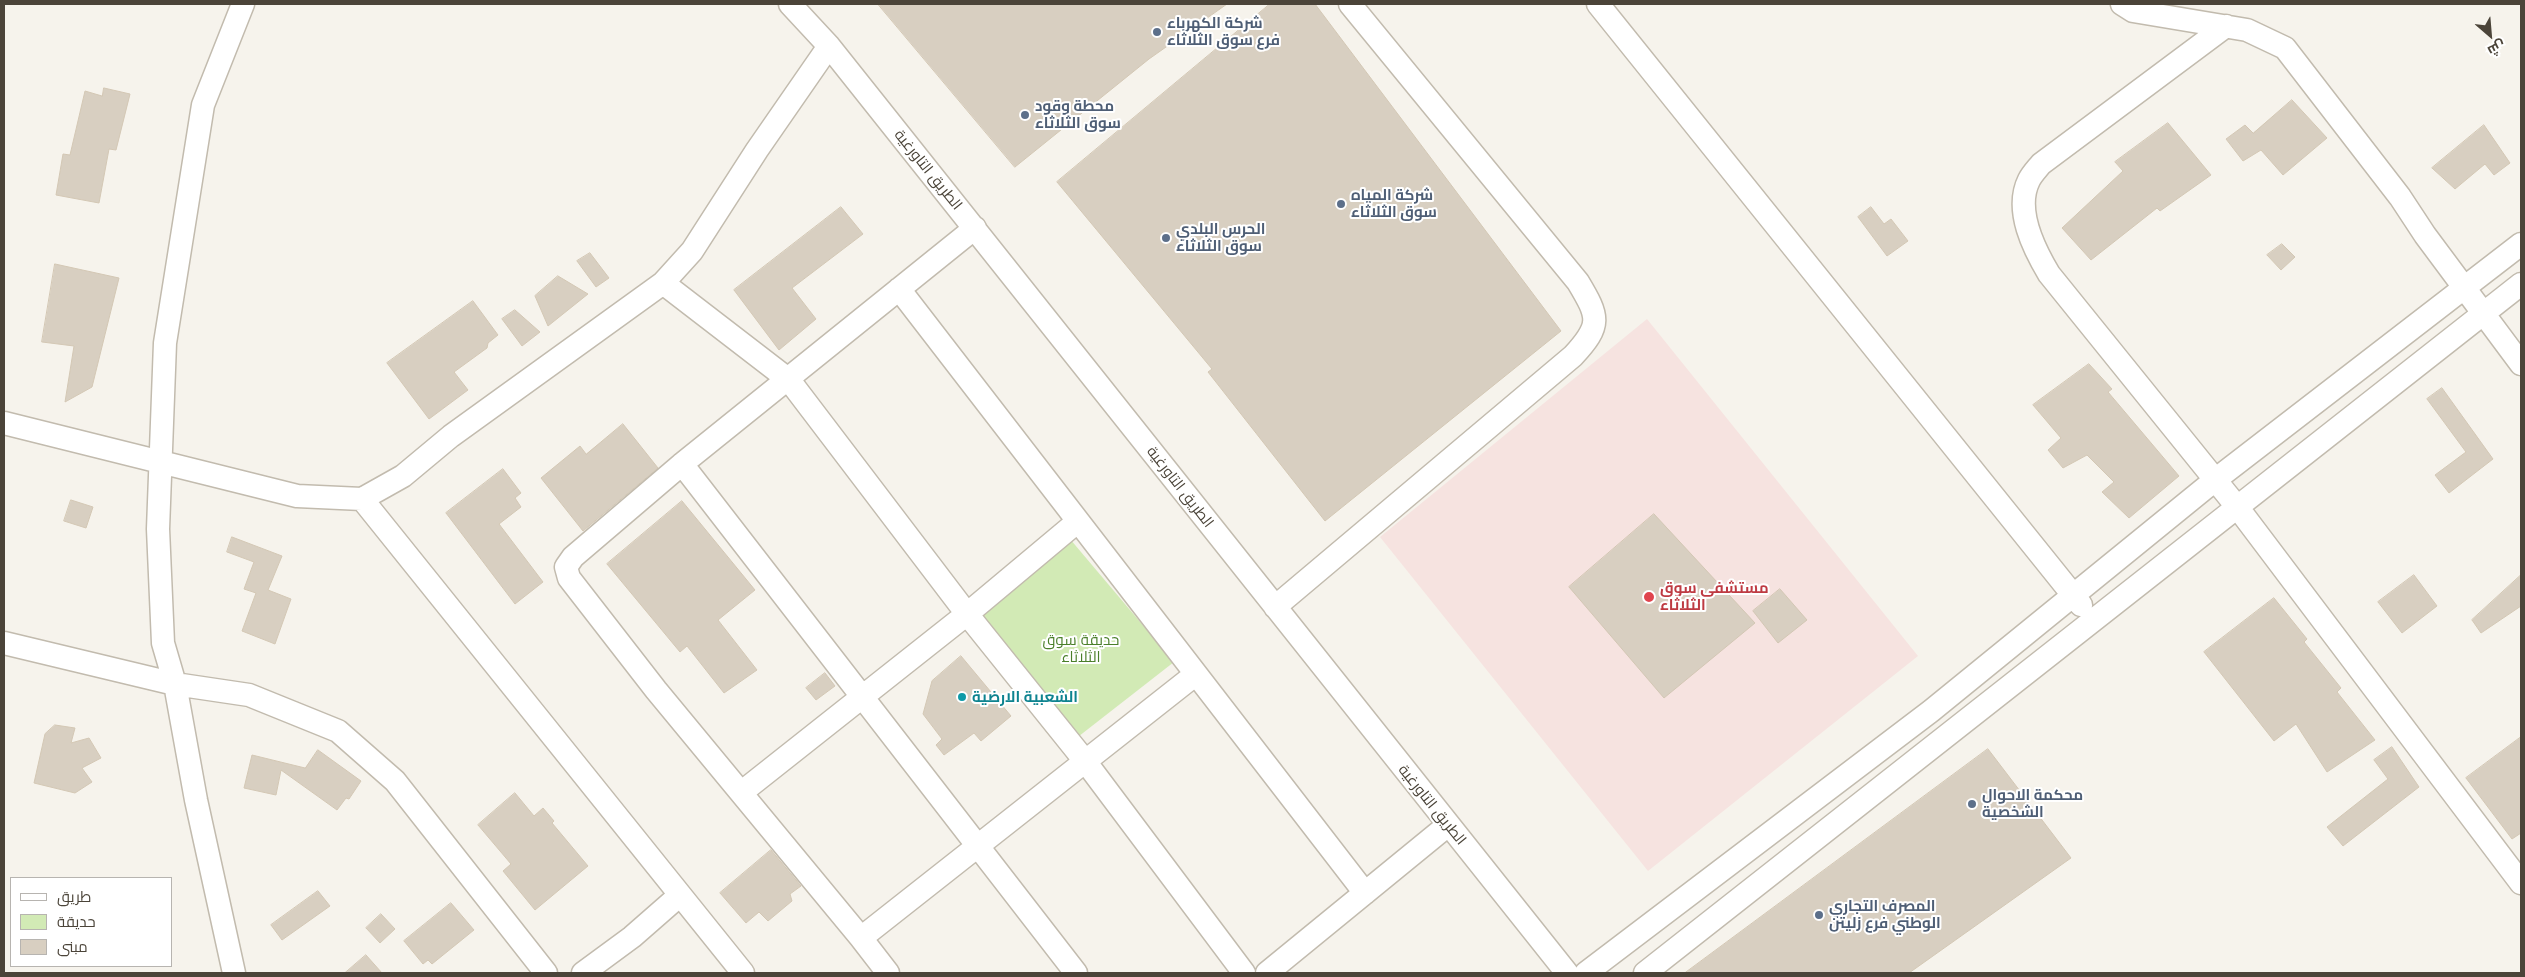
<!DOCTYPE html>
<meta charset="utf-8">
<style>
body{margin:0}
#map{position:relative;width:2525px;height:977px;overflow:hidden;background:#f6f3ec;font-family:Inter,Cairo,sans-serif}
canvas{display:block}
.frame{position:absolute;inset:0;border:5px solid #4b4439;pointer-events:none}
.legend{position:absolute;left:10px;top:877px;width:162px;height:90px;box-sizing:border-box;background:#fff;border:1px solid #b7b4b0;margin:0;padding:6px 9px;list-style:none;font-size:15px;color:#4b4439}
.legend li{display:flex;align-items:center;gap:10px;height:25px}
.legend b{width:25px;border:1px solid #b7b4b0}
.north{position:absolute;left:2465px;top:10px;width:50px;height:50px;-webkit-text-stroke:4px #fff;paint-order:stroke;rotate:153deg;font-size:14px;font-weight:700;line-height:20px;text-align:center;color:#4b4439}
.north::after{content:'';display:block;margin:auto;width:18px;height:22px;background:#4b4439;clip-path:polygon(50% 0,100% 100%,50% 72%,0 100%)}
</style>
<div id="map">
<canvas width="2525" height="977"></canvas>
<div class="frame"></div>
<ul class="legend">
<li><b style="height:6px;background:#fff"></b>طريق</li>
<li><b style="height:14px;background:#d2eab5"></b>حديقة</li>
<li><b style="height:14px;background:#d8cfc1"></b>مبنى</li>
</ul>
<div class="north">ش</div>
</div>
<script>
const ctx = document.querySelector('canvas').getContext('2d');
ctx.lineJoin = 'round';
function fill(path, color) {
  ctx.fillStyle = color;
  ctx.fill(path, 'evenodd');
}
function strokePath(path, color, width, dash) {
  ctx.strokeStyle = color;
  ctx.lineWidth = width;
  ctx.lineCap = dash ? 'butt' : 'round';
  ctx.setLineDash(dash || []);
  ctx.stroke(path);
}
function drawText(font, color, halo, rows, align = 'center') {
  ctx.font = font + ' Inter,Cairo,sans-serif';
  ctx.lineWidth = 4;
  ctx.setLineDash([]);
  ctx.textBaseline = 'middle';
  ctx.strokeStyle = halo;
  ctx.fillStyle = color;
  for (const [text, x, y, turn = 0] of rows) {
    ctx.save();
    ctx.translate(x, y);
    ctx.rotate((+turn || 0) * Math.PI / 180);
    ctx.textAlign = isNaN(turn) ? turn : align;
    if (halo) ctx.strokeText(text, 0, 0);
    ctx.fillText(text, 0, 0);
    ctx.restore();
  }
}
const medical = new Path2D(`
 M1647 319 1918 656 1648 871 1380 537Z`);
const green = new Path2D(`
 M1070 539 1174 662 1074 740 974 612Z`);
const building = new Path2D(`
 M878 4H1227L1149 59 1015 167Z
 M1270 4H1315L1561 331 1325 521 1208 372 1212 369 1057 182Z
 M104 88 130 94 116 150 109 149 99 203 56 195 63 154 70 155 85 91 102 96Z
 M2292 100 2327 138 2283 175 2261 150 2243 161 2226 139 2245 125 2253 133Z
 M2168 123 2211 175 2160 211 2157 208 2091 260 2062 228 2123 171 2115 162Z
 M2484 125 2510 163 2494 175 2485 164 2455 189 2432 168Z
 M841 207 863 234 792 288 816 319 779 350 734 290Z
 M1871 207 1884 224 1891 219 1908 241 1887 256 1858 217Z
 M2282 244 2295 257 2281 270 2267 255Z
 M590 253 609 278 596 287 577 261Z
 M55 264 119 278 92 387 65 402 74 346 42 342Z
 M558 276 588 294 548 326 535 296Z
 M473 301 498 335 488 343 487 348 454 372 468 390 429 419 387 363Z
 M515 310 540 332 522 346 502 319Z
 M2089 364 2112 389 2108 392 2179 476 2129 518 2102 492 2114 482 2087 455 2063 468 2048 450 2061 438 2033 405Z
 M2442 388 2493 459 2449 493 2435 475 2466 452 2427 399Z
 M623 424 658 468 583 531 541 478 580 446 586 454Z
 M503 469 521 493 515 498 521 507 499 524 543 582 515 604 446 513Z
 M71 500 93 507 86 528 64 521Z
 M682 501 755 590 718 620 757 670 724 693 687 646 680 652 607 564Z
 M1654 514 1755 623 1664 698 1569 587Z
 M232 537 282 556 268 590 291 599 275 644 242 631 256 593 244 589 254 562 227 552Z
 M2414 575 2437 606 2402 633 2378 602Z
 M2521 575V606L2481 633 2472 620Z
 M1780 589 1807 620 1778 643 1753 611Z
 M2274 598 2307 639 2304 642 2341 688 2337 692 2375 740 2327 772 2296 724 2274 741 2204 652Z
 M961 656 1011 716 981 741 974 733 944 755 936 745 942 739 923 714 932 681Z
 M825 673 835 686 816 700 806 688Z
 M55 725 75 728 71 743 89 738 101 758 82 768 92 782 75 793 34 783 45 734Z
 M2521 737V833L2512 839 2466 778Z
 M2392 747 2419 787 2343 846 2327 827 2388 779 2374 760Z
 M1988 749 2071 858 1909 973H1685Z
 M318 750 361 781 349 799 346 798 337 810 281 770 276 795 244 788 252 755 305 768Z
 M515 793 534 816 543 808 554 821 552 823 588 866 535 910 503 871 511 864 478 825Z
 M771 850 801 886 790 894 792 901 768 921 759 912 746 923 720 893Z
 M318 891 330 906 282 940 271 925Z
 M451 903 474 930 432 964 428 960 423 964 404 941Z
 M381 914 395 929 380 943 366 928Z
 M366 955 382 973H345Z`);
const minor = new Path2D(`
 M790 4 829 46 1567 973
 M1598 4 2081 605
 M2122 4 2133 11 2247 30 2285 48 2400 197 2425 235 2521 364
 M2226 26 2041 164C2037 169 2032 174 2029 180 2014 210 2034 249 2049 274L2238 508 2521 883
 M663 283 789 380 967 614 1085 761 1244 973
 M899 289 1365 893
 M4 423 297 496 362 499 403 476 451 436 663 283 692 251 757 150 829 46
 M682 464 1076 973
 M362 499 743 973
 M1275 607 1573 356C1602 325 1599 317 1578 282L1350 4
 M4 643 175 684 249 695 338 731 395 781 546 973
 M742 792 967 614 1077 522
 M861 938 1196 674
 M234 973 196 800 175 684 163 643 158 529 165 343 203 105 243 4
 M583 973 632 937 680 895
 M888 973 861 938 656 690 569 578 566 567 573 557 682 464 975 228
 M1267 973 1448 825
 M1586 973 1931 711 2215 480 2521 244
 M1645 973 2521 284`);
const markers = [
 [1157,32,5,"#5c6f8a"],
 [1025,115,5,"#5c6f8a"],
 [1341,204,5,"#5c6f8a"],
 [1166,238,5,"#5c6f8a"],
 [1649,597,6,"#e0444e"],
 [962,697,5,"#0f9aa8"],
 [1972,804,5,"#5c6f8a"],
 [1819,915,5,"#5c6f8a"]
];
const serviceNames = [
 ["شركة الكهرباء",1167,23],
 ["فرع سوق الثلاثاء",1167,40],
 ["محطة وقود",1035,106],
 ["سوق الثلاثاء",1035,123],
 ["شركة المياه",1351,195],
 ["سوق الثلاثاء",1351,212],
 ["الحرس البلدي",1176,229],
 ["سوق الثلاثاء",1176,246],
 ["محكمة الاحوال",1982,795],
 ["الشخصية",1982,812],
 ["المصرف التجاري",1829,906],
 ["الوطني فرع زليتن",1829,923]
];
const streetNames = [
 ["الطريق التاورغية",928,170,51],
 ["الطريق التاورغية",1180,487,52],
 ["الطريق التاورغية",1432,805,51]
];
const healthNames = [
 ["مستشفى سوق",1660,588],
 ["الثلاثاء",1660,605]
];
const parkNames = [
 ["حديقة سوق",1081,640],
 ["الثلاثاء",1081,657]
];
const cultureNames = [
 ["الشعبية الارضية",972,697]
];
fill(medical, '#f6e3e0');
fill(green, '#d2eab5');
fill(building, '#d8cfc1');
strokePath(building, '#d3c7b4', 1);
strokePath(minor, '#c2bbae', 25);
strokePath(minor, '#fff', 22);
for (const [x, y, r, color] of markers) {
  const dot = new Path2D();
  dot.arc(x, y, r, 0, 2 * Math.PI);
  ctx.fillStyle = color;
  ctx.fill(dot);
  strokePath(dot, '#fff', 2);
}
drawText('bold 15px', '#4e5e75', '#fff', serviceNames, 'left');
drawText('15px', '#4b4439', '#fff', streetNames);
drawText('bold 15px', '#be3a42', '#fff', healthNames, 'left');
drawText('15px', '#4a7f2a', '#fff', parkNames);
drawText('bold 15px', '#0d838f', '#fff', cultureNames, 'left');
</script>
